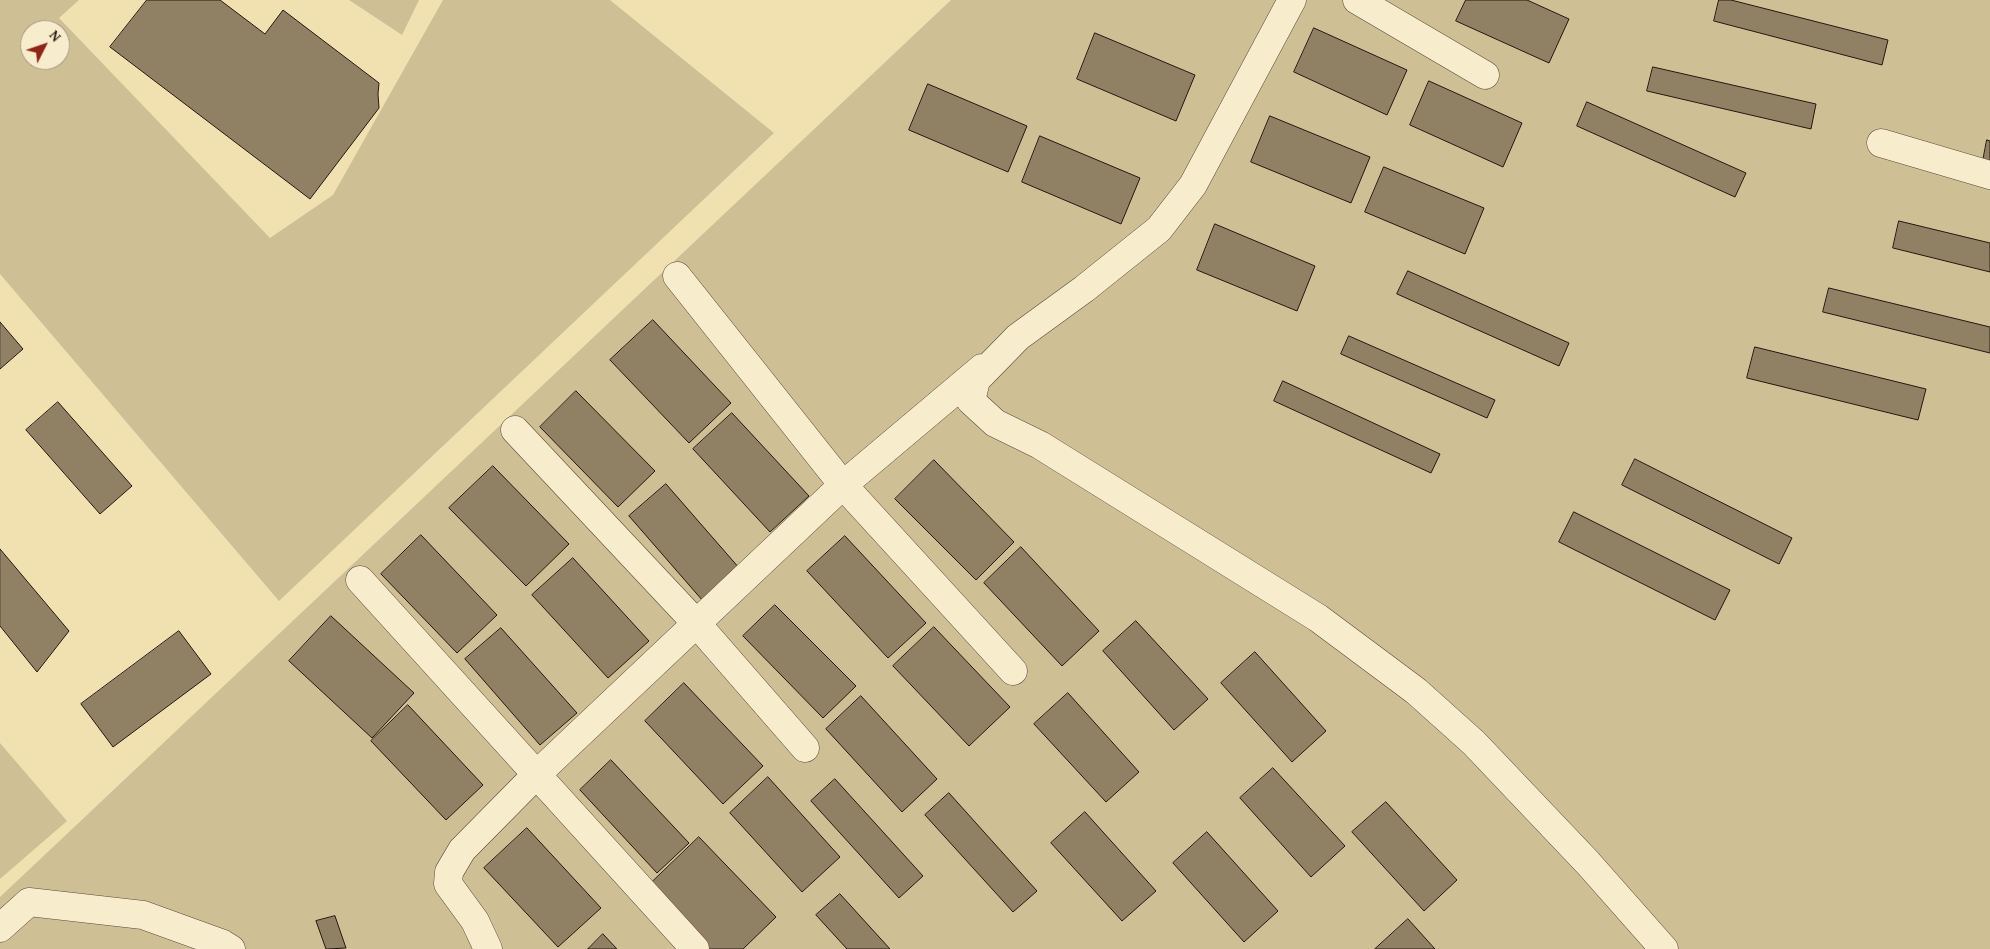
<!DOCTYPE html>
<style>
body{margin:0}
#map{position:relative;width:1990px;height:949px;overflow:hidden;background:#f2e1b0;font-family:"Gentium Book Plus",serif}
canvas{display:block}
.north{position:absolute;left:20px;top:20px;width:50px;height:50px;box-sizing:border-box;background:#f7eccc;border:1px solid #a39782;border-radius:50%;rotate:49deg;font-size:14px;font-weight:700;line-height:20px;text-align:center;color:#251812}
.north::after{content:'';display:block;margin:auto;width:18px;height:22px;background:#8f2418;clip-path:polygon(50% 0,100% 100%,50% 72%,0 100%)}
</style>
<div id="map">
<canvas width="1990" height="949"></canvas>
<div class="north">N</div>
</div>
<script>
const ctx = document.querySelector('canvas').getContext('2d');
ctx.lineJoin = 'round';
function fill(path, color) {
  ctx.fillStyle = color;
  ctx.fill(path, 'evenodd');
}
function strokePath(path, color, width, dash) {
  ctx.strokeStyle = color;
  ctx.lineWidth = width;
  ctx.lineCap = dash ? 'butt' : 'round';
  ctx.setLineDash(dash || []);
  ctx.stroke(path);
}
const green = new Path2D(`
 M0 0H79L59 18 270 238 333 195 443 0H610L774 133 279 601 0 274ZM30 30H60V60H30Z
 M349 0H419L402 35Z
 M951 0H1990V949H0V897Z
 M0 743 67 821 0 879Z`);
const building = new Path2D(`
 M147 0H220L265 34 283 10 379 83 378 94 379 108 310 199 110 47Z
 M1466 0H1527L1569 19 1549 63 1456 21Z
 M1719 0H1731L1888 40 1882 65 1714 21Z
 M1314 28 1407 70 1387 115 1294 72Z
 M1095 33 1195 75 1176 121 1077 79Z
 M1653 67 1816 104 1811 129 1647 91Z
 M1429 81 1522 123 1503 167 1410 125Z
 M928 84 1027 126 1008 172 909 130Z
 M1587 102 1746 173 1735 197 1577 126Z
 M1270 116 1370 157 1351 203 1251 162Z
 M1040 136 1140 178 1121 224 1022 182Z
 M1987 140 1990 141V167L1982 166Z
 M1384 167 1484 208 1465 254 1365 212Z
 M1899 221 1990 243V272L1893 248Z
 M1215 224 1315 266 1297 311 1197 270Z
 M1408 271 1569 343 1559 366 1397 294Z
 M1829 288 1990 327V353L1823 312Z
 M653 320 731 403 689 443 610 360Z
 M0 322 23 349 0 369Z
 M1349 336 1495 400 1487 418 1341 354Z
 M1755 347 1926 389 1918 420 1747 378Z
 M1283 381 1440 454 1431 473 1274 401Z
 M576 391 655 471 618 507 540 427Z
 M58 402 132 486 100 514 26 430Z
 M732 413 809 496 770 532 693 449Z
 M1635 459 1792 538 1779 564 1622 485Z
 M934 460 1014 542 976 580 895 499Z
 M493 466 569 544 526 586 449 508Z
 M666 484 740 569 703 601 629 516Z
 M1574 512 1730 590 1715 620 1559 542Z
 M421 535 497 615 457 653 381 574Z
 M845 536 926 623 888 658 807 571Z
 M1021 547 1099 631 1062 666 984 583Z
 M0 549 69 631 37 672 0 626Z
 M573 558 649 641 608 678 532 595Z
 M775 605 856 686 823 718 743 636Z
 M331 616 414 693 372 738 289 661Z
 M1136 621 1208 699 1174 730 1103 651Z
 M934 627 1010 707 969 746 893 666Z
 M501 628 577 713 540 745 465 659Z
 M179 631 211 674 113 747 81 704Z
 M1255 652 1326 731 1292 762 1221 683Z
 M684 683 763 766 723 804 645 721Z
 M1068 693 1139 772 1106 802 1034 724Z
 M861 696 937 779 902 812 826 729Z
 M408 705 483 785 446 820 371 741Z
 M611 760 689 843 657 873 580 790Z
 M1273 768 1345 846 1311 877 1240 798Z
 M768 777 840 857 802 892 730 813Z
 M835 779 923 876 899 898 811 801Z
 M949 793 1037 891 1013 912 925 815Z
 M1386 802 1457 880 1424 911 1352 832Z
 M1085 812 1156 891 1122 921 1051 843Z
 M527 828 601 908 558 947 484 868Z
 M1207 832 1278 911 1244 942 1173 863Z
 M699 837 776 917 743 949H706L647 887Z
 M840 894 890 949H847L816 915Z
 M335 916 346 948 326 949 316 921Z
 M1408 919 1435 949H1375Z
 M603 934 617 949H588Z`);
const minor = new Path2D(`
 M1292 0 1193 185 1159 229 1084 289 1018 337 976 380 971 401 995 423 1040 445 1318 618 1416 691 1474 743 1588 863 1664 949
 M1357 0 1485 75
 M1881 143 1990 175
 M677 276 843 485 1013 671
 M515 430 697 624 805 748
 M360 580 695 949
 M0 928 29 902 143 915 223 944 231 949
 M488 949 475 921 448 884 449 872 462 850 537 774 843 485 982 368`);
fill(green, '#cfbf95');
fill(building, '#908164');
strokePath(building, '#251812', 1);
strokePath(minor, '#584a3a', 29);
strokePath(minor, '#f7eccc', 28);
</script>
